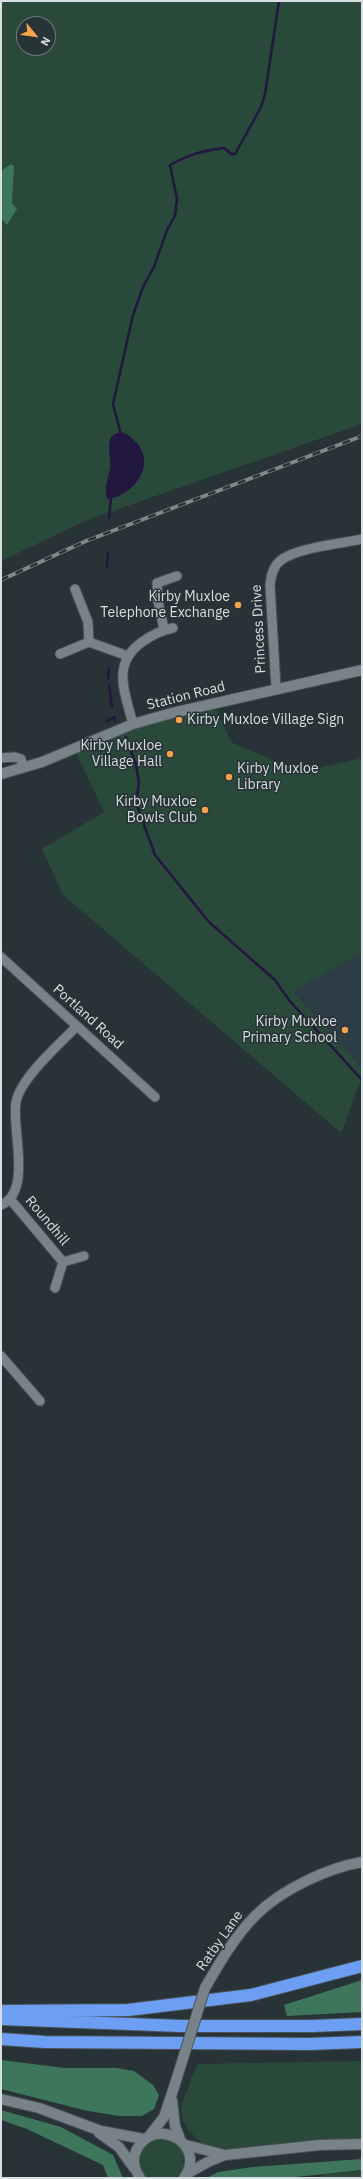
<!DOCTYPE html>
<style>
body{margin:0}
#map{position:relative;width:363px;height:2179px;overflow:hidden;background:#283337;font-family:"IBM Plex Sans",sans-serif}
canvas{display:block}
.frame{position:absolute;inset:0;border:2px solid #d8dfe2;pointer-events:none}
.north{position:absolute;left:16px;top:16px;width:40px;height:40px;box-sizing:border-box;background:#283337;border:1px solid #6e787b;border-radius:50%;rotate:119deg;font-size:11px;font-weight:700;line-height:16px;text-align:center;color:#d8dfe2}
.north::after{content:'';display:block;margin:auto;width:14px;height:18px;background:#f6a247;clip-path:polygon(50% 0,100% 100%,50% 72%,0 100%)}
</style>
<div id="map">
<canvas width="363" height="2179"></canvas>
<div class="frame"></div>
<div class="north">N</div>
</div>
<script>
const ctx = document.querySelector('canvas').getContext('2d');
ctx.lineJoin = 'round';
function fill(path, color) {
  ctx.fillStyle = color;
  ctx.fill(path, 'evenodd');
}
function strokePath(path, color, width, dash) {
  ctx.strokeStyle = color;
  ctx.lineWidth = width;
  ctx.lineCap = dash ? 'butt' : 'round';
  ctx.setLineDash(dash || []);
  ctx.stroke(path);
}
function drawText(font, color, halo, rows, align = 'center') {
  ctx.font = font + ' "IBM Plex Sans",sans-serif';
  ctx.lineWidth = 3;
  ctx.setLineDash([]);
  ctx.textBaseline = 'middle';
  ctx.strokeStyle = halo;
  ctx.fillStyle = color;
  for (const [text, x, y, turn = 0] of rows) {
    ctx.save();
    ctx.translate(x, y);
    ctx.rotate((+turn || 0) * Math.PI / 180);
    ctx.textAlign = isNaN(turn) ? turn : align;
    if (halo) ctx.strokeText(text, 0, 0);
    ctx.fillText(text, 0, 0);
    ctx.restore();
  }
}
const built = new Path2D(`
 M362 954V1068L293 991Z`);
const green = new Path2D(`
 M1 1H362V424L87 520 1 561ZM24 24H48V48H24Z
 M214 704 231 742 301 772 362 758V954L293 991 362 1068V1077L341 1133 63 895 42 849 104 812 76 753 134 730Z
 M362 2061V2141L225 2149 206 2147 188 2130 182 2118 181 2107 197 2064Z
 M161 2138 171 2140 183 2151 184 2167 176 2178H147C131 2162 142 2143 161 2138Z
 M362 2171V2178H316L327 2174Z`);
const forest = new Path2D(`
 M11 164 14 166 12 203 17 209 7 225 1 218V171Z
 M362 1980V2012L287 2016 284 2005Z
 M1 2060 65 2068H117L134 2071 153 2085 159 2095 154 2109 142 2116H119L88 2111 1 2089Z
 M1 2110 61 2127 113 2155 123 2178H108L103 2165 27 2129 1 2120Z
 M362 2159V2170L286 2178H206L218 2172 253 2167Z`);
const water = new Path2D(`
 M120 432C127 433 131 437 136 442 157 465 134 496 107 499 104 486 108 480 110 468 112 455 102 436 120 432Z`);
const stream = new Path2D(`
 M121 435 113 404 133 315 143 287 154 267 167 230 175 216 177 199 170 165C187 155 203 150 224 148L231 154H235L261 107 265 94 279 1
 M109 518 111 497
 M107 567 108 553
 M108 678 109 668
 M109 685 112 707
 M107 721 114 717 115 721
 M126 737 136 765 139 783 136 803 155 855 209 922 275 980 289 1000 362 1080
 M1 763 9 762`);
const street = new Path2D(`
 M75 589 88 622 89 642 128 656
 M164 629 158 601 157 583 177 576
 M60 654 89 642
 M276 688 270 585C271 577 272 570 277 564 289 548 341 544 362 539
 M133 724C125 693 111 664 142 642 152 635 161 630 173 628
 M1 758 15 757 21 759 23 768
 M1 957 155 1097
 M10 1199 63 1262 84 1256
 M1 1205C33 1192 11 1127 16 1102 21 1077 60 1044 77 1026
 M55 1288 63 1262
 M1 1356 40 1401`);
const secondary = new Path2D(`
 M1 774 42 762 133 724 172 713 362 670
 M205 1988C220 1962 235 1936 256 1915 281 1890 327 1868 362 1862
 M1 2099 39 2108 101 2131 144 2139
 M172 2100 175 2126 180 2139
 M99 2133 119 2147 134 2168
 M150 2135 164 2117 175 2084
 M186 2145 225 2155 320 2145 362 2144
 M188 2173 208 2162 225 2155
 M140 2178C134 2169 132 2158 137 2149 155 2115 208 2144 184 2178`);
const highway = new Path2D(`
 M1 2011 128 2010 251 1995 362 1966
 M1 2019 181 2026H313L362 2024
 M1 2039 45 2042 309 2044 362 2042`);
const rail = new Path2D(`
 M1 580 86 541 362 436`);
const secondaryBridge = new Path2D(`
 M175 2084 205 1988`);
const markers = [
 [238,605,4,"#f6a247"],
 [179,720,4,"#f6a247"],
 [170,754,4,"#f6a247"],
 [229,777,4,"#f6a247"],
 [205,810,4,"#f6a247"],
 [345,1030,4,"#f6a247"]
];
const poiNames = [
 ["Kirby Muxloe",230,597],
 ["Telephone Exchange",230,613],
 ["Kirby Muxloe Village Sign",187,720,"left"],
 ["Kirby Muxloe",162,746],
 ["Village Hall",162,762],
 ["Kirby Muxloe",237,769,"left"],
 ["Library",237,785,"left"],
 ["Kirby Muxloe",197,802],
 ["Bowls Club",197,818],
 ["Kirby Muxloe",337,1022],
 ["Primary School",337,1038]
];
const streetNames = [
 ["Princess Drive",259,629,-93],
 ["Station Road",186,696,-14],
 ["Portland Road",88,1017,42],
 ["Roundhill",47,1221,50],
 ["Ratby Lane",220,1941,-55]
];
fill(built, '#2c3d45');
fill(green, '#29493a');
fill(forest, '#3e765c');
fill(water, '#22173f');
strokePath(stream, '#22173f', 2.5);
strokePath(street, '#495156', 11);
strokePath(secondary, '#495156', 12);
strokePath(highway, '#495156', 14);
strokePath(street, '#778389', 9);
strokePath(secondary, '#778389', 10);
strokePath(highway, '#6c9ff4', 12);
strokePath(rail, '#7f888b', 4);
strokePath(rail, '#283337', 2.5, [8]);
strokePath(secondaryBridge, '#495156', 12, []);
strokePath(secondaryBridge, '#778389', 10);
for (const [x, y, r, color] of markers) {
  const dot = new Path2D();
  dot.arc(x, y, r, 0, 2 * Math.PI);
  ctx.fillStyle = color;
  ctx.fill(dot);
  strokePath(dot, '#283337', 1.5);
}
drawText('14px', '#d8dfe2', '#283337', poiNames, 'right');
drawText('14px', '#d8dfe2', '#283337', streetNames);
</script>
